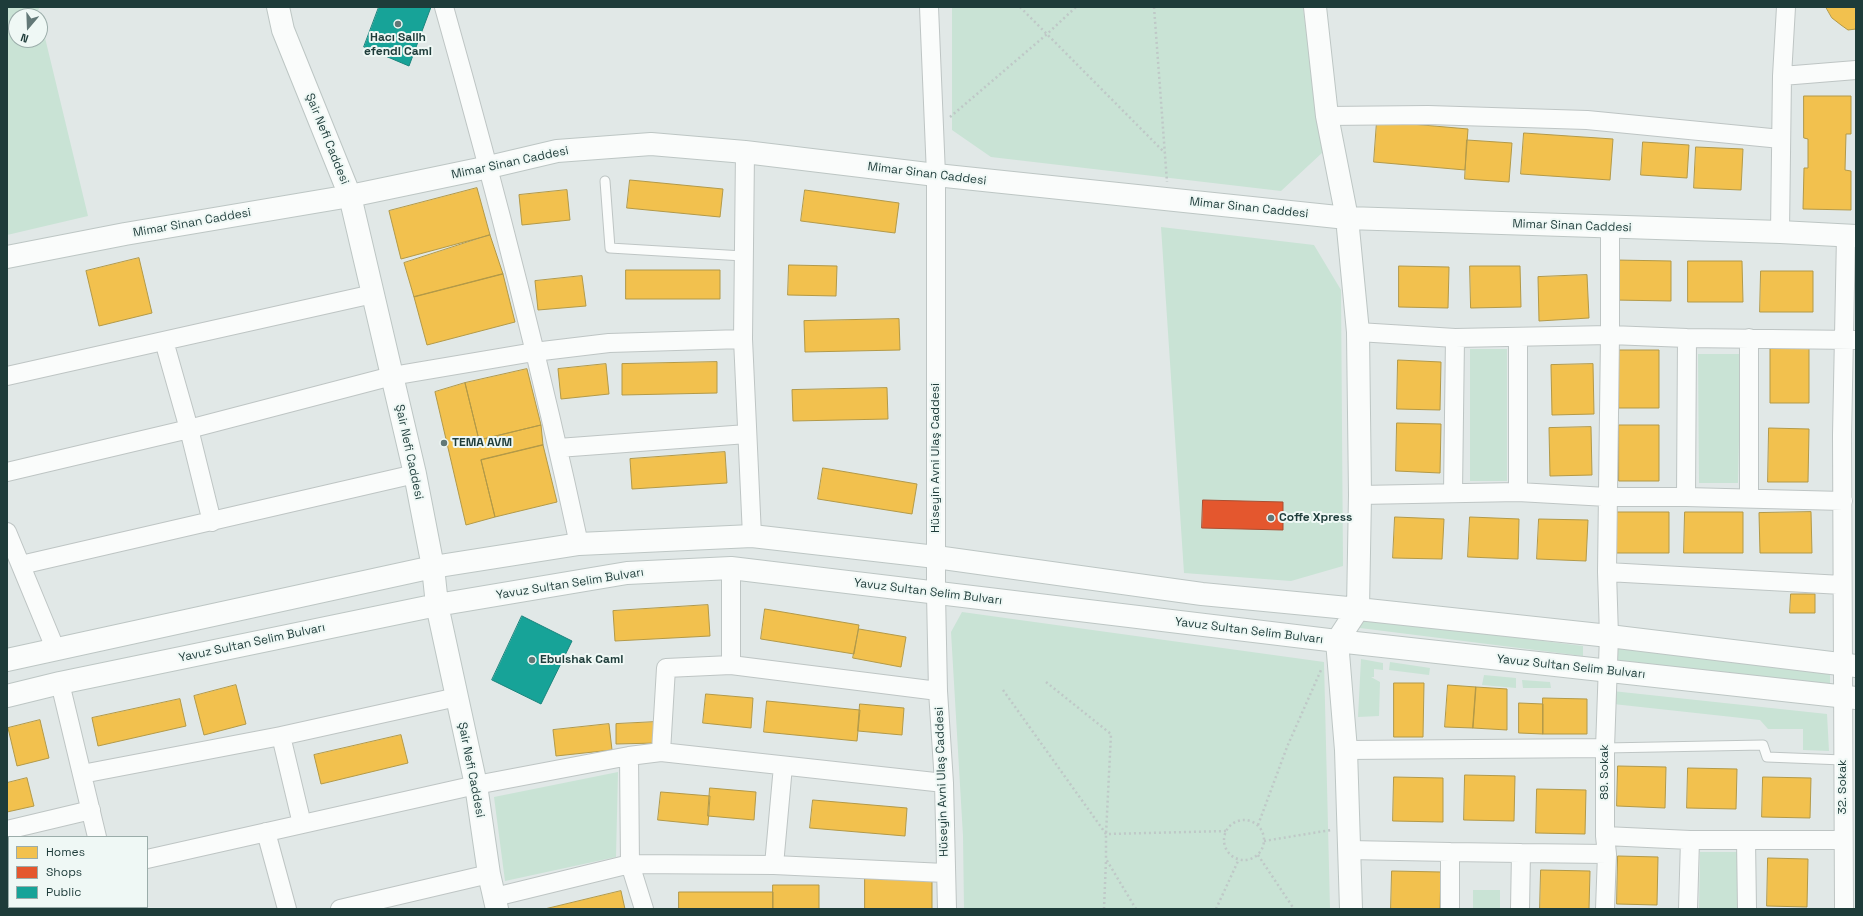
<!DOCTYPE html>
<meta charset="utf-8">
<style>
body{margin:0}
#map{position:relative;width:1863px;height:916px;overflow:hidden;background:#e1e8e7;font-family:"Space Grotesk",sans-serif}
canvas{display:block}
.frame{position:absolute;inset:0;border:8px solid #1e3c3a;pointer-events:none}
.legend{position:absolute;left:8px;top:836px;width:140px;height:72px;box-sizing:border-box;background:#eff8f5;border:1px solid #9badaa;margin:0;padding:5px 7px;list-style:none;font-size:12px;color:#1e3c3a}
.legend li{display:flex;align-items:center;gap:8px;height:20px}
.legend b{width:20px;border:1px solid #9badaa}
.north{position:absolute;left:8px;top:8px;width:40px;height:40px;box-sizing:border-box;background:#eff8f5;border:1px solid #9badaa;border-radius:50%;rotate:199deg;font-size:11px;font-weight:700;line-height:16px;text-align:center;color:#1e3c3a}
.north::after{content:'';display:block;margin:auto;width:14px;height:18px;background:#627877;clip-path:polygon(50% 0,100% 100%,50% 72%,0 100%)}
</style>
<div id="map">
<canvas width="1863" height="916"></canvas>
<div class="frame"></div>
<ul class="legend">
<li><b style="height:11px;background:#f2c14e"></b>Homes</li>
<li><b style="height:11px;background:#e4572e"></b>Shops</li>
<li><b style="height:11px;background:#17a398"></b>Public</li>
</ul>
<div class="north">N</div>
</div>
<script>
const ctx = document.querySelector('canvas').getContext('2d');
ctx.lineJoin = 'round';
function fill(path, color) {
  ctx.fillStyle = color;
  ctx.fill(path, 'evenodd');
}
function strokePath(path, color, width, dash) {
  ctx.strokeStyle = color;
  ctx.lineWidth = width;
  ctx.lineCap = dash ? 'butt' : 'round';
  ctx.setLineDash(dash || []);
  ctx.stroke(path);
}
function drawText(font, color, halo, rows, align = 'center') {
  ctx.font = font + ' "Space Grotesk",sans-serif';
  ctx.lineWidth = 4;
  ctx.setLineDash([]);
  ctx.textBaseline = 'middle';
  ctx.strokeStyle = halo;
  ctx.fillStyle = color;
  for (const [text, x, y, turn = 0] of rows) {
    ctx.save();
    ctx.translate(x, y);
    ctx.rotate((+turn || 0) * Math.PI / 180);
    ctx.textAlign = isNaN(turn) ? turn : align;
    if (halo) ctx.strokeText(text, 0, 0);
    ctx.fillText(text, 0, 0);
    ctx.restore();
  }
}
const green = new Path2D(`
 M7 7H40L38 10 40 16H16V40H40V17L88 216 7 235Z
 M952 7H1303L1323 152 1281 191 991 157 952 130Z
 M1161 227 1314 245 1341 290 1343 566 1291 581 1184 573Z
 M1470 349H1507V481H1470Z
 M1698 354H1741L1738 483H1699Z
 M962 612 1324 662 1330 909H964L963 836 951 632Z
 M1360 618 1583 646V656L1360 628Z
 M1605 647 1830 674V685L1603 659Z
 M1361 659 1383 663V670L1374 669V677H1371L1380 682 1379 716 1358 717Z
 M1390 662 1430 668 1429 675 1389 670Z
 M1484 675 1516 678V688L1482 685Z
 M1522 680 1550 682 1551 688H1523Z
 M1603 690 1827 714 1829 751 1803 750V729H1768L1760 720 1604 703Z
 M618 772 616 857 505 881 494 797Z
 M1700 852H1738V909H1699Z
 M1473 890H1500V909H1473Z`);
const homes = new Path2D(`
 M1826 7H1856V29L1848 30 1841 25 1832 18Z
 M1804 96H1851V134H1846L1845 170 1851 171V210L1803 209 1804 168H1808V139L1804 138Z
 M1377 121 1468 129 1465 170 1374 162Z
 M1524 133 1613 139 1610 180 1521 174Z
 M1467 140 1512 143 1509 182 1465 179Z
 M1643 142 1689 145 1687 178 1641 175Z
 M1696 147 1743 149 1741 190 1694 188Z
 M630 180 723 189 720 217 627 208Z
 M477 188 490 235 401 259 389 211Z
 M567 190 570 220 522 225 519 195Z
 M805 190 899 203 895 233 801 221Z
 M490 235 503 274 414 297 404 263Z
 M139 258 152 313 99 326 86 271Z
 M1615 260 1671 261V301L1614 300Z
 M1688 261H1742L1743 302H1688Z
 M789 265 837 266 836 296 788 295Z
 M1399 266 1449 267 1448 308 1399 307Z
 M1470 266H1520L1521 307 1471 308Z
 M626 270H720V299H626Z
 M1761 271H1813V312H1760Z
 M503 274 515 322 427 345 414 297Z
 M1587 275 1589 318 1539 321 1538 277Z
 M582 276 586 306 538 310 535 281Z
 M899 319 900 350 805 352 804 321Z
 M1809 347V403H1770V348Z
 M1619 350H1659V408H1619Z
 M1398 360 1441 362 1440 410 1397 409Z
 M717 362V393L622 395V364Z
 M606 364 609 394 561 399 558 369Z
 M1593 364 1594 414 1552 415 1551 365Z
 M527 369 541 425 479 440 465 383Z
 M465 383 479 440 541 425 543 445 481 460 495 517 466 525 435 392Z
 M887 388 888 419 793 421 792 390Z
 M1397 423 1441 424 1440 473 1396 471Z
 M1619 425H1659V481H1619Z
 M1591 427 1592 475 1550 476 1549 428Z
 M1769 428 1809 429 1808 482H1768Z
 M543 445 557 502 495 517 481 460Z
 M725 452 727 483 632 489 630 459Z
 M823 468 917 484 912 514 818 499Z
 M1611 512H1669V553H1610Z
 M1685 512H1743V553H1684Z
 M1811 512 1812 553H1760L1759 513Z
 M1395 517 1444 519 1442 559 1393 558Z
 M1470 517 1519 519 1518 559 1468 557Z
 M1539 519 1588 520 1586 561 1537 559Z
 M1791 594H1815V613H1790Z
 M708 605 710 636 615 641 613 611Z
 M765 609 859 625 854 654 761 639Z
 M859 629 906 637 901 667 853 658Z
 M1394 683H1424L1423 737H1394Z
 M236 685 246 724 204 735 194 696Z
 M1448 685 1476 687 1473 728 1445 727Z
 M1476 687 1507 689V730L1473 728Z
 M706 694 753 698 751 728 703 723Z
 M1543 698 1587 699V734H1543Z
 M180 699 186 726 98 746 92 718Z
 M767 701 860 710 857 741 764 732Z
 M1519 703 1543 704V734L1519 733Z
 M860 704 904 708 902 735 858 731Z
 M40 720 49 758 17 766 8 728Z
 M656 722 657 743 616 744V724Z
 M609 724 612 750 556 756 553 730Z
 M401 735 408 763 321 784 314 755Z
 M1618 766 1666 767 1665 808 1617 806Z
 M1688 768 1737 769 1736 809 1687 808Z
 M1465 775 1515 776 1514 821 1464 820Z
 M1394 777 1443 778V822L1393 821Z
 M1763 777 1811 778 1810 818 1762 817Z
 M27 778 34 806 7 812V783Z
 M710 788 756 792 754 820 708 816Z
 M1537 789 1586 790 1585 834 1536 833Z
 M661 792 710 796 708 825 658 820Z
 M813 800 907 808 905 836 810 828Z
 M9 845V874H7V846Z
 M1618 856 1658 857 1657 905 1617 904Z
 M1768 858 1808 859 1807 907 1767 906Z
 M1541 870 1590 871 1589 909H1540Z
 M1392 871 1441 872 1440 909H1391Z
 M865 878H932V909H865Z
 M773 885H819V909H773Z
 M621 891 625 909H545Z
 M679 892H773V909H679Z
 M7 902H9V907H64L65 909H7Z`);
const shops = new Path2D(`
 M1203 500 1283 502V530L1202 528Z`);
const public = new Path2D(`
 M379 7H431L409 66 364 47Z
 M522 616 572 641 541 704 492 680Z`);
const path = new Path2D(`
 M1020 7 1165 153
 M1154 7 1167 182
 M950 117 1046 35 1076 7
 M1046 682 1111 734 1106 834V859L1136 909
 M1003 690 1106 834 1227 831
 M1224 840a20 20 0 1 1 40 0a20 20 0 1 1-40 0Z
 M1258 825 1287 747 1321 670
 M1264 841 1331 830
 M1258 855 1294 909
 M1104 909 1106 860
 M1216 909 1239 859`);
const lane = new Path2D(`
 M605 181 610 248 743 256
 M1605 748 1763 745 1767 757 1843 760`);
const street = new Path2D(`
 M444 7C494 184 540 363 579 544
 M929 7 936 175V594L938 691 944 783 947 909
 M1782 76 1856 70
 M1327 116 1428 115 1587 120 1781 139
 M745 152 743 339 752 536
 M1780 232 1782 76 1786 7
 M1358 332 1455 338 1610 335 1687 338 1855 340
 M164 341 189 429 212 522
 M7 376 373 294
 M558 448 747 434
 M7 472 189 429 392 376 534 352 609 343 743 339
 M1453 492 1455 338
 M1518 492V337
 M1360 495 1518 492 1607 497H1686L1843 501
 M1686 497 1687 338
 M1749 498V338
 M7 532 55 648
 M21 565 415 474
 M1607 572 1842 585
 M731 665V568
 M60 683 97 837
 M281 736 302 824
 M1346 750 1605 748
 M661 752 666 668 731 665 938 691
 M82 774 281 736 457 697
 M7 830 91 810
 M266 832 287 909
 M1605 836 1690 840H1843
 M1746 840 1747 909
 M1349 850 1450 852
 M1521 853 1607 854
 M147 859 476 785 629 756
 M774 865 783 766
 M495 897 630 864 629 756 661 752 944 783
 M113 907 114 909
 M340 909 489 874
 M644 909 630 864 774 865 945 873
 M1450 909V852L1521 853 1520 909
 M1605 909 1607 854 1605 836V748L1609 636 1607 572 1610 335V227
 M1688 909 1690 840
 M1844 909 1842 435 1846 236`);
const secondary = new Path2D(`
 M278 7 283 30 350 196 415 474 433 567 437 605 476 785 489 874 497 909
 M1315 7 1327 116 1347 218 1358 332 1360 495 1358 609 1337 641 1346 750 1351 909
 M7 257 125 234 350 196 489 167 557 151 651 144 745 152 936 175 1347 218 1780 232 1856 236
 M7 660 433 567 579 544 752 536 936 557 1202 594 1358 609 1609 636 1856 666
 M7 696 60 683 437 605 627 573 731 568 1337 641 1856 698`);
const markers = [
 [398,24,4,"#627877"],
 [444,443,4,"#627877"],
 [1271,518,4,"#627877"],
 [532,660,4,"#627877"]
];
const poiNames = [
 ["Hacı Salih",398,38,"center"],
 ["efendi Cami",398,52,"center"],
 ["TEMA AVM",452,443],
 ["Coffe Xpress",1279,518],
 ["Ebuishak Cami",540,660]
];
const streetNames = [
 ["Şair Nefi Caddesi",327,139,68],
 ["Mimar Sinan Caddesi",510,163,-12],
 ["Mimar Sinan Caddesi",927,174,7],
 ["Mimar Sinan Caddesi",1249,208,6],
 ["Mimar Sinan Caddesi",192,223,-10],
 ["Mimar Sinan Caddesi",1572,226,2],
 ["Şair Nefi Caddesi",409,452,78],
 ["Hüseyin Avni Ulaş Caddesi",936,458,-90],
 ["Yavuz Sultan Selim Bulvarı",570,584,-9],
 ["Yavuz Sultan Selim Bulvarı",928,592,7],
 ["Yavuz Sultan Selim Bulvarı",1249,631,7],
 ["Yavuz Sultan Selim Bulvarı",252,643,-12],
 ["Yavuz Sultan Selim Bulvarı",1571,667,6],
 ["Şair Nefi Caddesi",471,770,79],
 ["89. Sokak",1605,772,-90],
 ["Hüseyin Avni Ulaş Caddesi",942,782,-92],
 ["32. Sokak",1843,787,-90]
];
fill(green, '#c9e3d5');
fill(homes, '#f2c14e');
strokePath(homes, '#b29948', 1);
fill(shops, '#e4572e');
strokePath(shops, '#a94f32', 1);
fill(public, '#17a398');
strokePath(public, '#19847c', 1);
strokePath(lane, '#bec5c4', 11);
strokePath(street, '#bec5c4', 20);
strokePath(secondary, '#bdc6c4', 24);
strokePath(path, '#bfc8c7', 2.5, [2, 3]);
strokePath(lane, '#fafcfb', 9);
strokePath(street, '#fafcfb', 18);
strokePath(secondary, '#fafcfb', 22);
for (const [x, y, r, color] of markers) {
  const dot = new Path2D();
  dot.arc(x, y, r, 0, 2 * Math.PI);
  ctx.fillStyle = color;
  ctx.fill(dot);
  strokePath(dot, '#eff8f5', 1.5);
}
drawText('bold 12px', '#1e3c3a', '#eff8f5', poiNames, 'left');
drawText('12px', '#1e3c3a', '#eff8f5', streetNames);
</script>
